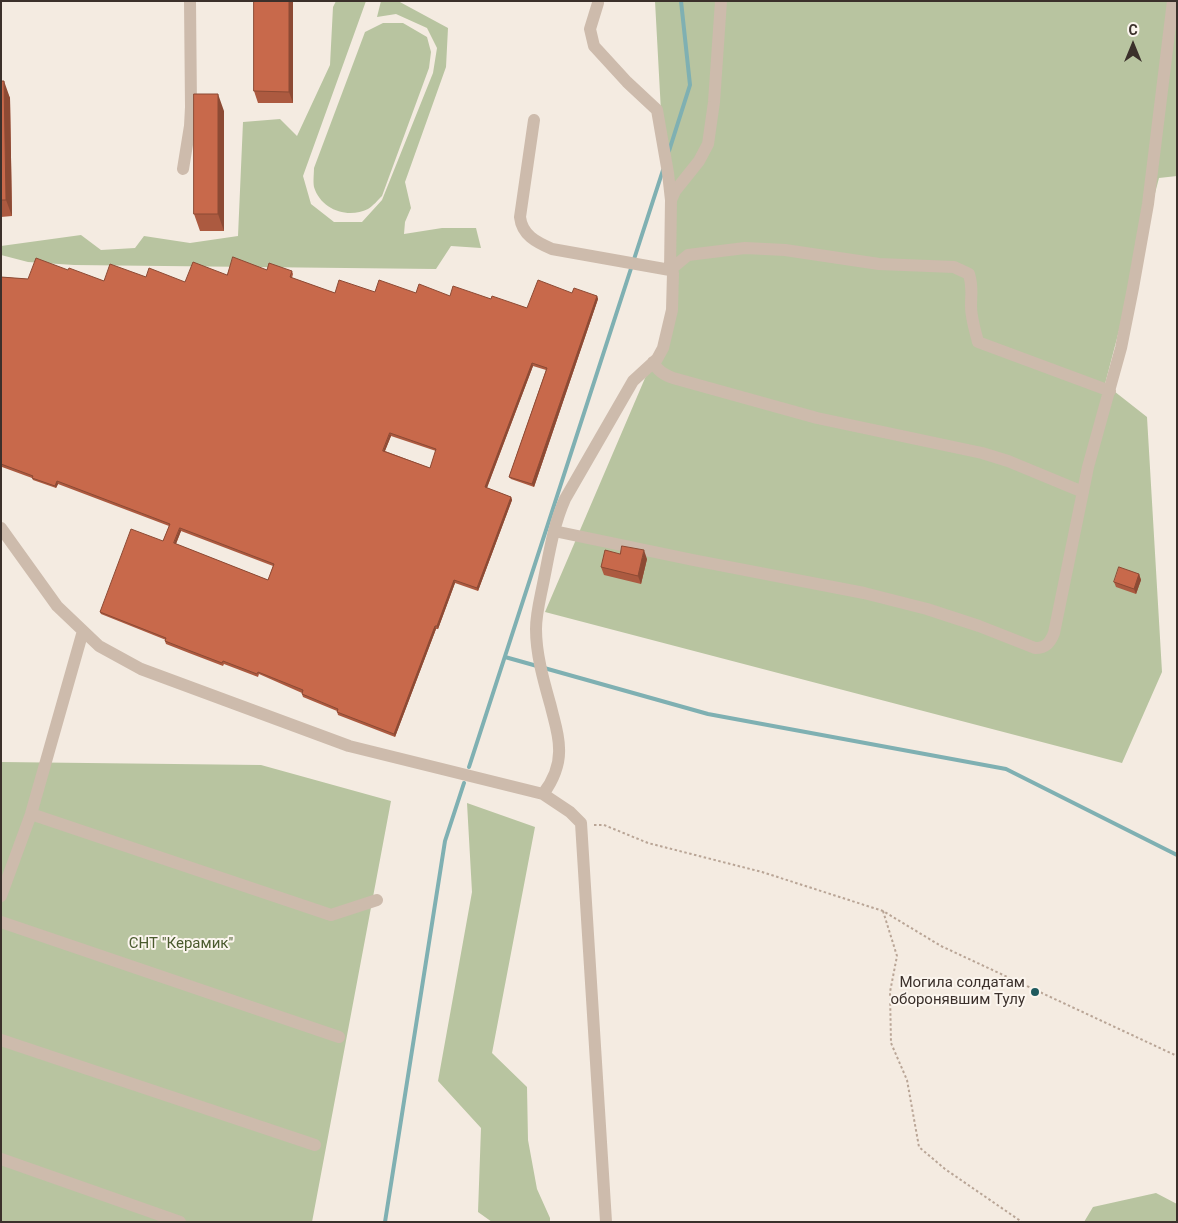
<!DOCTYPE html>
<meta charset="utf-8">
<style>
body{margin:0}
#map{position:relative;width:1178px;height:1223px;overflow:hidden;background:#f4ebe1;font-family:Roboto,sans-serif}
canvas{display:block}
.frame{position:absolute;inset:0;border:2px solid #3b302b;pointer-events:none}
.north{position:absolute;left:1108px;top:20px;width:50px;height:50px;-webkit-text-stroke:4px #fbf5ee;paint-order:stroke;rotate:0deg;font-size:14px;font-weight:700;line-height:20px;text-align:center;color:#3b302b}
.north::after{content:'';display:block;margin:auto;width:18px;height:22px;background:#3b302b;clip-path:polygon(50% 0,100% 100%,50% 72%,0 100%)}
</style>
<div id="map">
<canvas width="1178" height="1223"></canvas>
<div class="frame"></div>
<div class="north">С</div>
</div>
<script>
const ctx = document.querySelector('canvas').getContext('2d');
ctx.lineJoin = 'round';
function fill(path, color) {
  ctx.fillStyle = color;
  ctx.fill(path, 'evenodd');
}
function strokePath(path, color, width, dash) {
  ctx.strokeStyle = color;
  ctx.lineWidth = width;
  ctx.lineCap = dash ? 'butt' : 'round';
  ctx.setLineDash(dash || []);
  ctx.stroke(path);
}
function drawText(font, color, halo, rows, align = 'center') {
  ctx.font = font + ' Roboto,sans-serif';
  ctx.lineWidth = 4;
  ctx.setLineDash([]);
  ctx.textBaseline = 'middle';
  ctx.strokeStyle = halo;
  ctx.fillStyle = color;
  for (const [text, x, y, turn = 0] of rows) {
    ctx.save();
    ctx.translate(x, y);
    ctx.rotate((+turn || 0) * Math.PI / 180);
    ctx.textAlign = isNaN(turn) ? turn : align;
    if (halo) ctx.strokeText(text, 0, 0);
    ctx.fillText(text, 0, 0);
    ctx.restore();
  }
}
const green = new Path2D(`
 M336 1H366L303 176 311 204 334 222H362L382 200 433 73 437 48 427 28 396 14 377 17 381 1H398L448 28 446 67 405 182 411 208 405 222 404 234 442 228H476L481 248 451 246 436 269 74 265 28 262 1 255V246L81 235 101 250 135 248 144 236 190 243 238 236 243 122 280 119 297 136 330 65 333 7Z
 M655 1H1177V176L1159 178 1105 384 1147 417 1162 672 1122 763 545 612 672 315Z
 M383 23H403L427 37 431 52 429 68 382 196C378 200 373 206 368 209 348 219 321 210 314 187 313 181 314 173 314 168L365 32Z
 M1 762 261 765 391 801 312 1222H1Z
 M467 803 535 827 492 1053 527 1087 528 1140 537 1189 550 1218V1222H492L478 1212 481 1128 438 1081 472 892Z
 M1156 1193 1177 1204V1222H1084L1093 1207Z`);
const stream = new Path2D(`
 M669 151 690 85 681 1
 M505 657 708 714 1006 769 1177 855
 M469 767 663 170
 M385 1222 445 841 464 783`);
const path = new Path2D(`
 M594 825H604L648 843 762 872 883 911 941 946 1177 1056
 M883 911 897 956 890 992 891 1043 907 1080 919 1147 945 1169 1022 1222`);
const minor = new Path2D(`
 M598 3 590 29 594 46 627 82 657 110 668 173 671 200
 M534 120 520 217C522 235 536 242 552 249L670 270
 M183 169 190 126 191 107 190 1
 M670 270 688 255 745 248 785 250 879 264 954 267 969 274C973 287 971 293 971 306 971 318 975 330 978 342L1110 391
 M653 362C658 371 663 374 673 378L817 418 982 453 1008 461 1083 492
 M1 528 57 606 99 646 141 669 349 746 543 794 570 812 581 823 606 1222
 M554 531 693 560 864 593 927 609 979 626 1035 648C1046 648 1050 643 1054 633L1088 467 1121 348 1133 288 1148 204 1173 1
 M543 794C553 781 560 764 559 748 559 734 554 720 551 707 544 682 536 655 536 629 536 614 540 599 543 584 549 555 553 526 565 499L633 381 657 359 663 348 672 310 673 273 670 270 671 200 675 191 699 161 708 144 714 102 721 1
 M31 814 331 915 377 900
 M1 896 31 814 83 631
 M1 922 339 1037
 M1 1040 315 1145
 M1 1159 180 1222`);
const wall = new Path2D(`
 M254 1H293V103H258L254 91Z
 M1 81 10 98 12 216 1 217Z
 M224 111V231H200L194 214Z
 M68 270 104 281 146 277 185 282 227 275 267 270 292 271 293 274 292 278 335 293H416L450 296 491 299 527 308 572 293 597 296 598 299 534 487 511 479 509 477 546 370 533 366 487 488 511 497 512 500 478 591 455 583 438 629H436L395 737 338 715 337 711 303 697 302 694V693L259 674 258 677 224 664 223 666 189 653 166 644 165 641 166 640 101 614 100 612 163 541 169 526 58 484 56 488 33 480 32 478 2 467 1 468V277L28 279ZM391 436 436 451 430 468 385 451ZM181 531 273 566 268 580 176 544Z
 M620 554 647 559 641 584 604 575 601 567Z
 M1139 574 1141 580 1136 594 1116 587 1114 582Z`);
const shadedWall = new Path2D(`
 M289 1H293V103L289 92Z
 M4 81 10 98 12 216 6 200Z
 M218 94 224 111V231L218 214Z
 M597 296 598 299 534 487 532 484Z
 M532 363 533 366 486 490 485 487Z
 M390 433 391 436 384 453 383 451Z
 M57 481 58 484 56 488 55 486Z
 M511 497 512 500 478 591 477 588Z
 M180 528 181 531 175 546 174 543Z
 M644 550 647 559 641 584 638 576Z
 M1139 574 1141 580 1136 594 1134 589Z
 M454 580 455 583 438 629 437 626Z
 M435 626 436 629 395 737 394 734Z`);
const building = new Path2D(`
 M254 1H289V92L254 91Z
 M1 81H4L6 200H1Z
 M194 94H218V214H194Z
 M233 257 267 270 269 263 292 271 290 277 335 293 339 280 375 292 379 280 416 293 419 284 450 296 453 286 491 299 492 296 527 308 538 280 572 293 574 288 597 296 532 484 509 477 547 368 532 363 485 487 511 497 477 588 454 580 437 626H435L394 734 337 712 338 709 302 694 303 690 258 672 257 674 223 661 222 663 188 650 165 641 166 638 100 612 131 529 163 541 170 524 57 481 55 486 32 478 33 476 1 464V277L28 279 36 258 68 270 69 268 104 281 110 264 146 277 149 268 185 282 193 262 227 275ZM390 433 436 449 430 468 383 451ZM180 528 274 564 268 580 174 543Z
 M622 546 644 550 638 576 601 567 605 550 620 554Z
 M1119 567 1139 574 1134 589 1114 582Z`);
const markers = [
 [1035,992,5,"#1f5a5e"]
];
const parkNames = [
 ["СНТ \"Керамик\"",181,944]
];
const poiNames = [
 ["Могила солдатам",1025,983],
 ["оборонявшим Тулу",1025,1000]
];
fill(green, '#b8c4a0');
strokePath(stream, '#7fb0b2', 4);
strokePath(path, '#b9a596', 2, [2.5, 2.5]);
strokePath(minor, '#cdbbac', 12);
fill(wall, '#ac5a40');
fill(shadedWall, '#8c4a34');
fill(building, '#c8694b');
strokePath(building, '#8c4a34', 1);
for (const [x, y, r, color] of markers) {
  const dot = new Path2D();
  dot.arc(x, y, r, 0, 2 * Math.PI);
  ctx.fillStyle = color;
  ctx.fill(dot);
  strokePath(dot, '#fbf5ee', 2);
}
drawText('15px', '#4a5a2e', '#fbf5ee', parkNames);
drawText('15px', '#3b302b', '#fbf5ee', poiNames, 'right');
</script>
